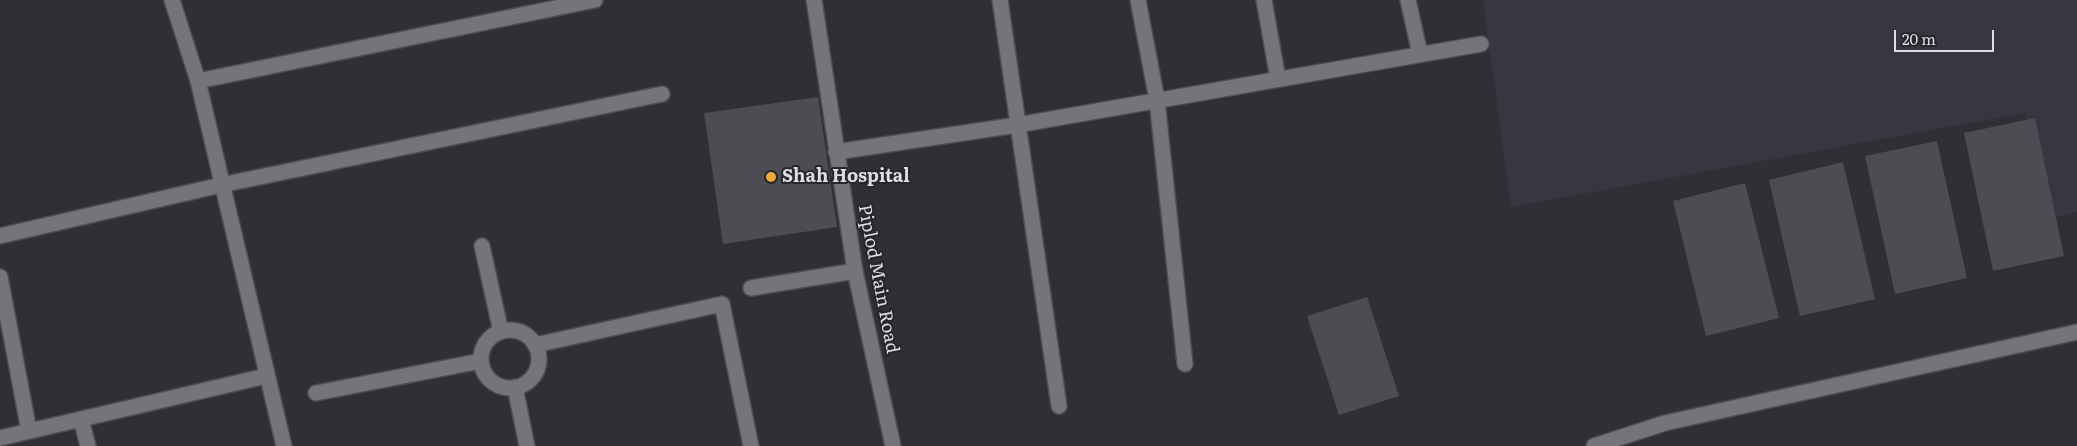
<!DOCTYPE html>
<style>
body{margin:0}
#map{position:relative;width:2077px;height:446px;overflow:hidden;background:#2f3035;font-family:Literata,serif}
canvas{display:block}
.scale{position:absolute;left:1894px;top:30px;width:100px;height:22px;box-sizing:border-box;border:2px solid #dddee1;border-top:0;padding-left:6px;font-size:15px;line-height:18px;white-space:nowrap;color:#dddee1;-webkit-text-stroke:4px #26262b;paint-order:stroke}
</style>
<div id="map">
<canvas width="2077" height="446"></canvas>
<div class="scale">20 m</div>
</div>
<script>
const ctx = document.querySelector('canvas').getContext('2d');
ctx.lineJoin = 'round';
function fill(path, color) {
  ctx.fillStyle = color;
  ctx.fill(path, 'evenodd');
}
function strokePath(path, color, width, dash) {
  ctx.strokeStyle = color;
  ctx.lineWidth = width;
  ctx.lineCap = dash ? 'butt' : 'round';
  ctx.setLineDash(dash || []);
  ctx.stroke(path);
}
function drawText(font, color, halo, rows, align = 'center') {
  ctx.font = font + ' Literata,serif';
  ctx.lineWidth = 4;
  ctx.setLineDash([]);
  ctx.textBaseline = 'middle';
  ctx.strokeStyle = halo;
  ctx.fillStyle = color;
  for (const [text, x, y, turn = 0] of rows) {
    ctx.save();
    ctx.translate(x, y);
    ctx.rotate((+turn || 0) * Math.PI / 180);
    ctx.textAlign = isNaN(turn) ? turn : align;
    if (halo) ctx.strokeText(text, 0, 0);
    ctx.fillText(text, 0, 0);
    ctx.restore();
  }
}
const built = new Path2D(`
 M1483 0H2077V212L2056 217 2025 113 1511 207Z`);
const building = new Path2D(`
 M818 97 837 227 723 244 704 113Z
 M2035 118 2064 256 1993 271 1964 133Z
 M1937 141 1967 278 1895 294 1865 156Z
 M1843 162 1875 299 1800 316 1769 180Z
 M1745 183 1779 318 1706 336 1673 201Z
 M1367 297 1399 396 1339 415 1307 316Z`);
const minor = new Path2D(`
 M172 0 198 81 284 446
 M1000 0 1059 406
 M1138 0 1157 100 1185 364
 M1264 0 1278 79
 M1408 0 1420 54
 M198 81 595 0
 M836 152 1017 125 1481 44
 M0 236 221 185 662 94
 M482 246 501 332
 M0 277 29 431
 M751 288 855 271
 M481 359a29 29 0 1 1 58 0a29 29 0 1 1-58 0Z
 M535 345 722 304 751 446
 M515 387 527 446
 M316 393 481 361
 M81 419 88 446
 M0 438 266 376
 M1594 446 1665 423 2077 332`);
const tertiary = new Path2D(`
 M814 0 855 271 893 446`);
const markers = [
 [771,177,6,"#eda83c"]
];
const poiNames = [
 ["Shah Hospital",782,177]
];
const streetNames = [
 ["Piplod Main Road",878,279,79]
];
fill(built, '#373742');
fill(building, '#4c4c52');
strokePath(minor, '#4b4b50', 18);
strokePath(tertiary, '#4b4b50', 18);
strokePath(minor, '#74757b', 15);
strokePath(tertiary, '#74757b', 15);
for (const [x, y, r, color] of markers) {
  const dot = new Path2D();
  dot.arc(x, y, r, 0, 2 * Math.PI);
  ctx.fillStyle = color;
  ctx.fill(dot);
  strokePath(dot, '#26262b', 2);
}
drawText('bold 18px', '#dddee1', '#26262b', poiNames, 'left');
drawText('18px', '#dddee1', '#26262b', streetNames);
</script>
